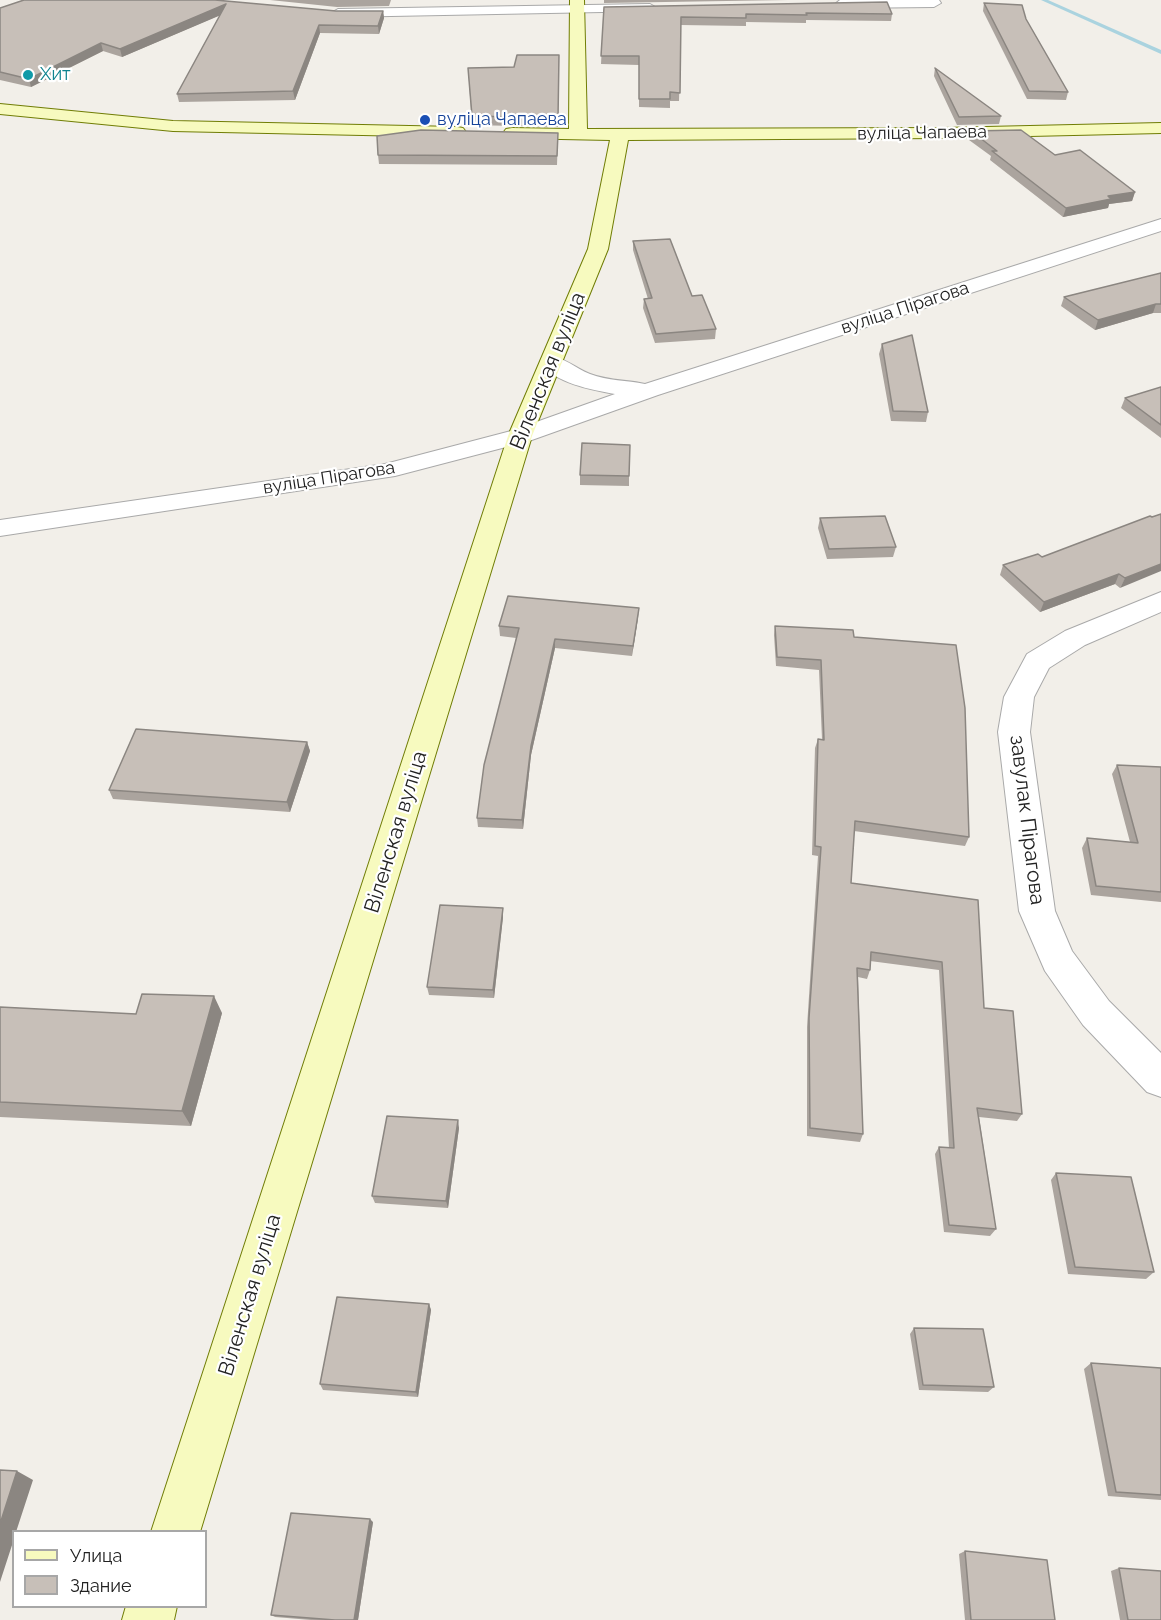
<!DOCTYPE html>
<meta charset="utf-8">
<style>
body{margin:0}
#map{position:relative;width:1161px;height:1620px;overflow:hidden;background:#f2efe9;font-family:Raleway,sans-serif}
canvas{display:block}
.legend{position:absolute;left:12px;top:1530px;width:195px;height:78px;box-sizing:border-box;background:#fff;border:2px solid #a7a7a7;margin:0;padding:8px 10px;list-style:none;font-size:18px;color:#222}
.legend li{display:flex;align-items:center;gap:12px;height:30px}
.legend b{width:30px;border:2px solid #a7a7a7}
</style>
<div id="map">
<canvas width="1161" height="1620"></canvas>
<ul class="legend">
<li><b style="height:8px;background:#f7fabf"></b>Улица</li>
<li><b style="height:16px;background:#c7bfb8"></b>Здание</li>
</ul>
</div>
<script>
const ctx = document.querySelector('canvas').getContext('2d');
ctx.lineJoin = 'round';
function fill(path, color) {
  ctx.fillStyle = color;
  ctx.fill(path, 'evenodd');
}
function strokePath(path, color, width, dash) {
  ctx.strokeStyle = color;
  ctx.lineWidth = width;
  ctx.lineCap = dash ? 'butt' : 'round';
  ctx.setLineDash(dash || []);
  ctx.stroke(path);
}
function drawText(font, color, halo, rows, align = 'center') {
  ctx.font = font + ' Raleway,sans-serif';
  ctx.lineWidth = 4.5;
  ctx.setLineDash([]);
  ctx.textBaseline = 'middle';
  ctx.strokeStyle = halo;
  ctx.fillStyle = color;
  for (const [text, x, y, turn = 0] of rows) {
    ctx.save();
    ctx.translate(x, y);
    ctx.rotate((+turn || 0) * Math.PI / 180);
    ctx.textAlign = isNaN(turn) ? turn : align;
    if (halo) ctx.strokeText(text, 0, 0);
    ctx.fillText(text, 0, 0);
    ctx.restore();
  }
}
const stream = new Path2D(`
 M1041 0H1048L1161 50V54Z`);
const street = new Path2D(`
 M840 0H939L941 3 934 7 842 8 835 4Z
 M650 4 657 8 655 11 338 17 331 13 338 9Z
 M1161 219V231L658 395 529 441 395 476 0 536V520L385 464 511 431 615 394C592 390 554 383 540 362L543 357C560 353 574 368 590 374 608 381 627 380 645 384Z
 M1161 592V612L1085 645 1049 668 1034 697 1030 732 1055 911 1072 951 1109 1001 1161 1053V1097L1147 1092 1083 1025 1045 971 1019 911 998 732 1004 697 1027 654 1065 631Z`);
const secondary = new Path2D(`
 M570 0H584L587 129 942 128 1161 123V133L942 138 628 140 608 249 532 436 200 1532H151L508 436 588 249 610 140 512 138 506 137 503 133 506 129 512 128 569 129Z
 M0 104 173 121 457 127 463 128 466 132 463 136 457 137 173 131 0 114Z
 M126 1606H177L174 1620H122Z`);
const wall = new Path2D(`
 M270 0H391L389 6 337 7Z
 M604 0H788L604 3Z
 M984 3 1026 19 1068 92 1066 100 1027 99 983 11Z
 M604 7 892 14 891 21 806 20V23L746 22V26L681 25 679 101H670V108L639 107V65L601 64Z
 M0 8 336 11H383L384 18 379 34 320 33 295 100 179 102 177 94 220 15 122 57 103 51 31 87 0 80Z
 M559 55 558 127 472 125 468 68 514 67Z
 M935 68 1001 116 999 124 957 125 934 76Z
 M971 131 1055 155 1135 192 1132 201 1109 204 1108 208 1063 217 990 160 991 156 969 140Z
 M558 133 557 165 379 164 378 155Z
 M633 241 692 296 716 329 715 339 655 343 643 308 644 299H648L633 250Z
 M1161 273V313H1153L1095 330 1061 306 1064 297Z
 M882 344 928 412 926 422 891 421 879 354Z
 M1161 387V438L1121 408 1125 398Z
 M580 475 629 476V486L580 485Z
 M1161 514 1120 588 1115 584 1040 612 1000 575 1003 565 1042 557Z
 M820 518 896 547 893 557 827 559 818 528Z
 M638 618 632 656 555 648 531 755 523 829 478 827 477 818 516 638 500 636 499 626Z
 M775 626 854 637 969 837 965 846 854 831 851 883 978 900 984 1008 1022 1114 1017 1121 979 1117 996 1229 990 1236 944 1232 935 1154 939 1147 949 1148 939 970 870 961V970L867 979 858 977 863 1134 860 1142 807 1136V1027L818 856 812 855 815 748 818 739H822L819 670 776 666 774 635Z
 M307 742 310 751 290 812 113 799 109 790Z
 M1117 765 1161 767V902L1091 895 1082 848 1087 838 1130 842 1112 774Z
 M503 908V917L494 998 429 995 427 987Z
 M0 1007 136 1014 222 1013 191 1126 0 1117Z
 M459 1128 448 1208 375 1203 372 1196Z
 M1056 1173 1154 1272 1146 1279 1068 1274 1051 1180Z
 M429 1304 431 1310 418 1397 323 1390 320 1384Z
 M914 1328 994 1387 988 1392 919 1390 910 1334Z
 M1091 1363 1161 1368V1500L1108 1496 1084 1369Z
 M373 1522 358 1620H311L275 1617 271 1615Z
 M965 1551 1055 1620H965L959 1554Z
 M1119 1568 1161 1620H1120L1111 1571Z`);
const shadedWall = new Path2D(`
 M226 4 228 12 122 57 120 49Z
 M383 11 384 18 379 34 378 26Z
 M319 25 320 33 295 100 293 91Z
 M101 43 103 51 31 87 29 79Z
 M1135 192 1132 201 1109 204 1108 208 1063 217 1066 208 1108 196Z
 M1156 304 1153 313 1095 330 1098 320Z
 M1161 564V571L1120 588 1125 578Z
 M1119 574 1115 584 1040 612 1044 602Z
 M639 608 638 618 632 656 633 646Z
 M555 639V648L531 755 523 829 522 820 531 746Z
 M307 742 310 751 290 812 287 802Z
 M503 908V917L494 998 493 990Z
 M214 996 222 1013 191 1126 182 1111Z
 M458 1120 459 1128 448 1208 446 1201Z
 M429 1304 431 1310 418 1397 416 1392Z
 M17 1471 33 1480 16 1532H14V1539L0 1582V1524Z
 M370 1519 373 1522 358 1620H354Z`);
const building = new Path2D(`
 M24 0H215L336 11H383L378 26 319 25 293 91 177 94 226 4 120 49 101 43 29 79 0 72V8Z
 M887 2 892 14 806 13 807 15 746 14V18L681 17 680 93 670 92V99H639V56H601L604 7Z
 M984 3 1022 5 1026 19 1068 92 1029 91Z
 M517 55H559L558 118 472 116 468 68 514 67Z
 M935 68 1001 116 959 117Z
 M421 130 558 133 557 156 378 155 377 136Z
 M1021 130 1055 155 1080 150 1135 192 1108 196 1111 199 1066 208 992 151H997L971 131Z
 M670 239 692 296 702 295 716 329 656 334 644 299 652 298 633 241Z
 M1161 273V304H1156L1098 320 1064 297Z
 M912 335 928 412 893 411 882 344Z
 M1161 387V425L1125 398Z
 M582 443 630 445 629 476 580 475Z
 M1161 514V564L1125 578 1119 574 1044 602 1003 565 1038 554 1042 557 1150 516 1152 517Z
 M885 516 896 547 829 549 820 518Z
 M508 596 639 608 633 646 555 639 531 746 522 820 477 818 484 765 519 628 499 626Z
 M775 626 853 630 854 637 956 645 965 708 969 837 855 821 851 883 978 900 984 1008 1013 1011 1022 1114 977 1108 996 1229 949 1225 939 1147 954 1148 942 962 871 952 870 970 857 968 863 1134 810 1128 809 1018 821 847 815 846 818 739 824 740 821 660 777 657Z
 M136 729 307 742 287 802 109 790Z
 M1117 765 1161 767V892L1096 886 1087 838 1138 843Z
 M440 905 503 908 493 990 427 987Z
 M142 994 214 996 182 1111 0 1102V1007L136 1014Z
 M387 1116 458 1120 446 1201 372 1196Z
 M1056 1173 1131 1177 1154 1272 1075 1267Z
 M337 1297 429 1304 416 1392 320 1384Z
 M914 1328 983 1329 994 1387 923 1385Z
 M1091 1363 1161 1368V1495L1116 1492Z
 M0 1470 17 1471 0 1524Z
 M291 1513 370 1519 354 1620H335L271 1615Z
 M965 1551 1047 1560 1055 1620H971Z
 M1119 1568 1161 1571V1620H1128Z`);
const markers = [
 [28,75,6,"#0f9aa8"],
 [425,120,6,"#1a4fb4"]
];
const farCulturenames = [
 ["Хит",40,75]
];
const farTransitnames = [
 ["вуліца Чапаева",437,120]
];
const farStreetnames = [
 ["вуліца Чапаева",922,133,-1],
 ["вуліца Пірагова",905,308,-18],
 ["вуліца Пірагова",329,478,-9]
];
const streetNames = [
 ["Віленская вуліца",548,371,-68],
 ["завулак Пірагова",1027,820,83],
 ["Віленская вуліца",396,832,-73],
 ["Віленская вуліца",250,1295,-73]
];
fill(stream, '#aad3df');
strokePath(street, '#a9a9a9', 2);
strokePath(secondary, '#707d05', 2);
fill(street, '#fff');
fill(secondary, '#f7fabf');
fill(wall, '#aba49e');
fill(shadedWall, '#8b8681');
fill(building, '#c7bfb8');
strokePath(building, '#8b8681', 1.5);
for (const [x, y, r, color] of markers) {
  const dot = new Path2D();
  dot.arc(x, y, r, 0, 2 * Math.PI);
  ctx.fillStyle = color;
  ctx.fill(dot);
  strokePath(dot, '#fff', 2);
}
drawText('18px', '#0d838f', '#fff', farCulturenames, 'left');
drawText('18px', '#164399', '#fff', farTransitnames, 'left');
drawText('18px', '#222', '#fff', farStreetnames);
drawText('21px', '#222', '#fff', streetNames);
</script>
